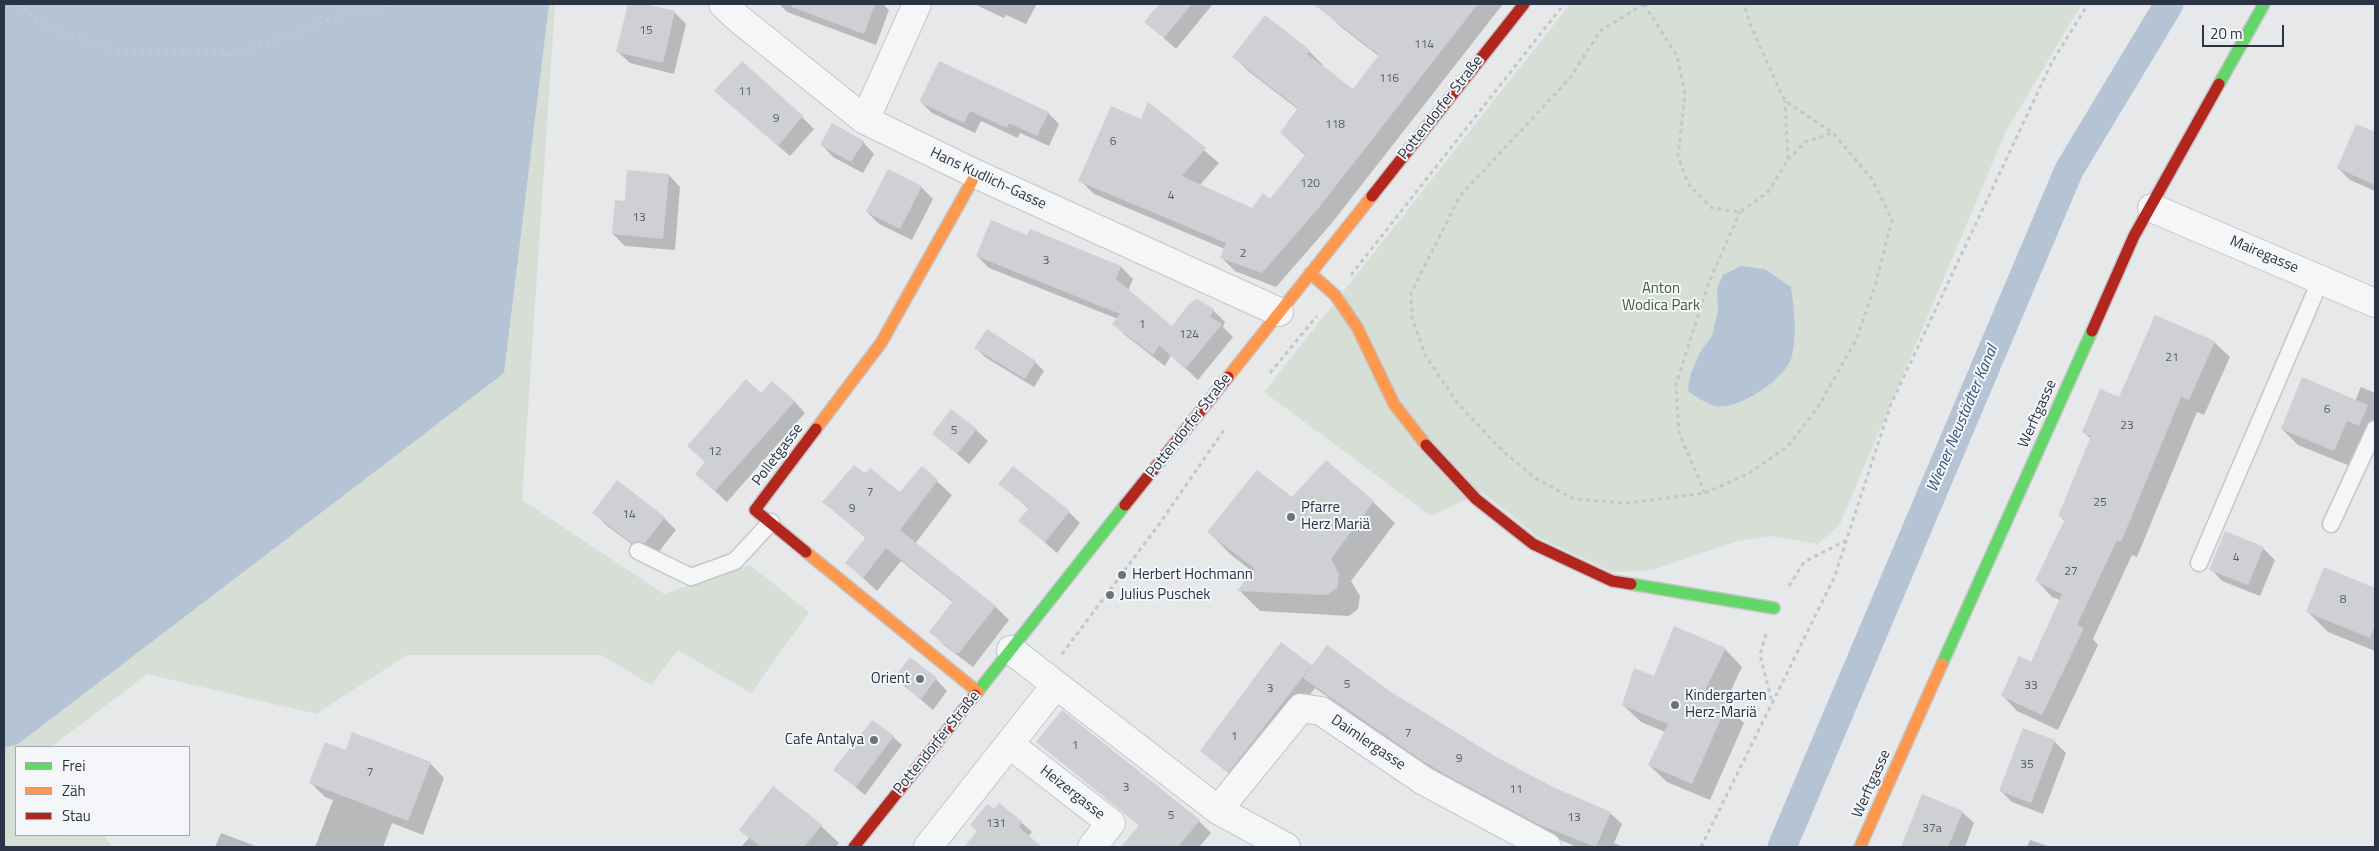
<!DOCTYPE html>
<meta charset="utf-8">
<style>
body{margin:0}
#map{position:relative;width:2379px;height:851px;overflow:hidden;background:#e6e8ea;font-family:"Titillium Web",sans-serif}
canvas{display:block}
.frame{position:absolute;inset:0;border:5px solid #2b3445;pointer-events:none}
.legend{position:absolute;left:15px;top:746px;width:175px;height:90px;box-sizing:border-box;background:#f4f6f9;border:1px solid #a4a8b1;margin:0;padding:6px 9px;list-style:none;font-size:15px;color:#2b3445}
.legend li{display:flex;align-items:center;gap:10px;height:25px}
.legend b{width:25px;border:1px solid #a4a8b1}
.scale{position:absolute;left:2202px;top:25px;width:82px;height:22px;box-sizing:border-box;border:2px solid #2b3445;border-top:0;padding-left:6px;font-size:15px;line-height:18px;white-space:nowrap;color:#2b3445;-webkit-text-stroke:4px #f4f6f9;paint-order:stroke}
</style>
<div id="map">
<canvas width="2379" height="851"></canvas>
<div class="frame"></div>
<ul class="legend">
<li><b style="height:6px;background:#63d668"></b>Frei</li>
<li><b style="height:6px;background:#ff974d"></b>Zäh</li>
<li><b style="height:6px;background:#b3261e"></b>Stau</li>
</ul>
<div class="scale">20 m</div>
</div>
<script>
const ctx = document.querySelector('canvas').getContext('2d');
ctx.lineJoin = 'round';
function fill(path, color) {
  ctx.fillStyle = color;
  ctx.fill(path, 'evenodd');
}
function strokePath(path, color, width, dash) {
  ctx.strokeStyle = color;
  ctx.lineWidth = width;
  ctx.lineCap = dash ? 'butt' : 'round';
  ctx.setLineDash(dash || []);
  ctx.stroke(path);
}
function drawText(font, color, halo, rows, align = 'center') {
  ctx.font = font + ' "Titillium Web",sans-serif';
  ctx.lineWidth = 4;
  ctx.setLineDash([]);
  ctx.textBaseline = 'middle';
  ctx.strokeStyle = halo;
  ctx.fillStyle = color;
  for (const [text, x, y, turn = 0] of rows) {
    ctx.save();
    ctx.translate(x, y);
    ctx.rotate((+turn || 0) * Math.PI / 180);
    ctx.textAlign = isNaN(turn) ? turn : align;
    if (halo) ctx.strokeText(text, 0, 0);
    ctx.fillText(text, 0, 0);
    ctx.restore();
  }
}
const green = new Path2D(`
 M4 4H555L522 500 664 594 750 565 809 612 751 693 678 650 651 685 602 655H407L316 714 147 674 51 747H16V835H104L112 847H4Z
 M1570 4H2082L2006 131 1840 524 1818 544 1770 536 1738 541 1652 570 1612 572 1538 537 1482 492 1431 516 1264 392Z`);
const water = new Path2D(`
 M4 4H549L504 373 18 744 4 748Z
 M1741 266 1765 269 1791 287C1794 310 1797 333 1792 356 1787 378 1738 411 1715 406 1706 403 1696 397 1688 391L1690 376 1700 352 1712 336 1718 311 1717 289 1723 275Z`);
const shadow = new Path2D(`
 M629 4H640L674 12 686 24 674 74 630 63 618 52Z
 M779 4H883L889 10 876 45 787 12Z
 M974 4H1037L1026 24 1006 15 1004 18Z
 M1161 4H1213L1176 49 1146 22Z
 M1334 4H1503L1331 224 1276 287 1235 271 1221 257 1225 249 1094 194 1080 180 1142 120 1149 104 1219 163 1199 186 1252 210 1270 201 1306 156 1281 133 1299 110 1248 71 1234 57 1309 51 1323 65 1322 66 1353 91 1380 57 1341 27 1327 13Z
 M716 91 802 117 814 129 790 156Z
 M921 102 1048 113 1059 124 1049 146 1020 133 1018 138 981 121 975 133 932 113Z
 M2357 126 2375 134V191L2350 180 2338 168Z
 M863 142 874 154 863 173 833 157 822 145Z
 M888 170 921 187 933 199 912 240 879 224 867 212Z
 M669 175 680 187 675 250 625 246 613 234 626 202Z
 M1031 230 1121 267 1133 279 1128 291 1173 328 1213 310 1225 322 1223 327 1233 337 1198 380 1171 355 1165 366 1125 335 1114 324 1118 319 989 268 977 256 1028 237Z
 M2214 342 2230 357 2204 415 2197 412 2137 557 2132 555 2093 639 2098 645 2058 730 2017 711 2002 695 2031 664 2060 600 2052 597 2037 581 2065 521 2060 516 2091 439 2084 432 2120 399Z
 M976 348 1035 362 1044 371 1034 387 985 357Z
 M2361 387 2375 393V441L2362 436 2350 466 2298 445 2282 429 2355 401Z
 M762 394 794 401 805 413 727 502 708 485Z
 M976 430 988 441 969 464 933 434Z
 M922 468 952 495 915 544 995 606 1009 620 973 667 945 646 931 632 954 603 901 561 877 591 847 563 866 538 824 502 865 475 900 494Z
 M617 482 664 518 676 530 657 554H645L606 525 594 513Z
 M1000 483 1069 512 1080 523 1057 553 1020 521 1029 509Z
 M1292 499 1373 502 1395 523 1351 581 1360 596 1358 609 1349 616 1260 611 1239 590 1253 572 1230 554 1209 532Z
 M2263 548 2275 560 2260 596 2222 581 2211 569Z
 M2325 569 2375 590V651L2328 632 2307 611Z
 M1282 644 1312 667 1390 693 1497 759 1555 789 1610 813 1622 824 1614 843 1623 847H1577L1553 837 1434 772 1315 688 1241 783 1201 751Z
 M1725 649 1742 667 1724 705 1744 723 1710 800 1667 782 1649 765 1665 732 1641 722 1623 705 1655 677Z
 M897 675 936 679 947 691 933 710 905 686 907 684Z
 M1062 711 1199 821 1211 833 1199 847H1123L1140 826 1038 742Z
 M893 737 902 745 865 795 835 770Z
 M2054 741 2066 753 2043 814 2012 802 2001 791Z
 M346 752 430 763 444 778 423 835 392 823 383 847H315L333 800 325 797 311 783Z
 M774 788 821 826 839 843 836 847H741L749 838 740 830Z
 M1923 796 1962 812 1974 823 1965 847H1903Z
 M994 811 1022 823 1032 832 1028 837 1040 847H975L970 842Z
 M221 833 258 847H215Z
 M2030 840 2051 847H2027Z`);
const canal = new Path2D(`
 M1782 847 2069 170 2169 4`);
const building = new Path2D(`
 M628 4H645L675 11 663 63 616 52Z
 M792 4H875L864 34 792 7Z
 M1159 4H1192L1164 38 1144 22Z
 M1313 4H1478L1317 210 1262 273 1220 258 1226 243 1078 181 1111 106 1141 119 1148 102 1206 148 1182 176 1252 208 1263 193 1270 199 1306 154 1280 133 1298 108 1232 57 1265 15 1310 50 1307 54 1353 89 1379 55Z
 M742 61 803 116 778 146 714 91Z
 M939 61 1049 112 1037 136 1009 123 1007 128 970 111 964 123 919 102Z
 M832 123 864 141 851 162 820 145Z
 M2356 124 2375 132V185L2337 168Z
 M888 169 922 186 900 229 866 212Z
 M627 170 669 174 663 239 612 234 615 200 625 201Z
 M991 220 1027 235 1030 229 1121 266 1116 279 1172 326 1188 305 1197 299 1214 309 1210 317 1222 324 1185 369 1159 345 1153 355 1112 324 1120 314 976 256Z
 M2155 315 2215 341 2189 400 2181 397 2121 542 2117 540 2077 625 2084 628 2042 715 2001 696 2019 656 2031 662 2062 594 2035 581 2065 519 2058 516 2091 436 2082 432 2100 389 2119 397Z
 M987 329 1036 361 1025 379 974 348Z
 M2302 377 2368 405 2359 426 2347 421 2334 451 2281 429Z
 M746 379 761 393 772 381 795 401 715 491 695 474 705 462 687 446Z
 M951 409 977 429 957 454 932 434Z
 M1326 460 1374 501 1331 559 1339 574 1337 588 1327 595 1237 591 1254 568 1207 532 1257 470 1292 497Z
 M854 465 865 473 870 468 900 492 922 466 938 480 900 530 996 606 959 653H955L929 632 953 601 886 548 863 578 845 563 866 537 822 502Z
 M1013 466 1070 511 1045 542 1018 521 1029 508 998 484Z
 M617 480 665 517 645 543 638 541 632 543 592 513Z
 M2225 531 2264 547 2248 585 2209 570Z
 M2324 567 2375 588V625L2370 638 2306 612Z
 M1674 626 1726 648 1703 694 1727 705 1692 784 1648 765 1668 724 1622 705 1634 668 1654 676Z
 M1281 642 1312 665 1228 773 1200 751Z
 M1327 645 1391 692 1498 758 1555 788 1611 812 1596 847 1540 825 1448 776 1421 760 1303 678Z
 M910 657 937 678 921 699 903 686 906 683 896 675Z
 M1062 710 1200 820 1178 847H1121L1139 825 1036 742Z
 M872 720 894 736 856 787 833 770Z
 M2023 728 2055 740 2031 803 1999 791Z
 M352 732 431 762 408 821 309 783 325 742 346 750Z
 M773 786 822 825 804 847H761L739 830Z
 M1922 794 1963 811 1948 847H1901Z
 M999 803 1023 822 1019 827 1042 847H964L977 831 970 825 987 804 994 809Z`);
const path = new Path2D(`
 M15 4 52 29 119 50H176L233 55 291 35 333 18 376 10 396 4
 M1644 4 1600 31 1570 78 1460 196 1411 293 1412 317 1425 355 1459 405 1504 452 1535 478 1574 499 1626 503 1705 493 1748 474 1788 446 1818 407 1857 338 1876 282 1892 220 1872 179 1833 133 1785 101 1751 27 1744 4
 M1644 4 1677 56 1685 94 1678 157 1689 185 1712 208 1740 212 1768 192 1788 160 1785 101
 M1788 160 1805 142 1833 133
 M1351 275 1564 4
 M1270 373 1317 316
 M1705 493 1679 433 1676 384 1709 282 1740 212
 M1789 586 1804 562 1847 540
 M1766 634 1760 655 1772 702
 M1062 654 1160 523 1224 430
 M1701 847 1834 578 1891 404 2052 62 2088 4`);
const lane = new Path2D(`
 M2331 524 2375 429
 M638 551 691 577 735 561 771 522
 M2199 563 2321 279`);
const street = new Path2D(`
 M723 4 739 19 865 120 976 174 1279 312
 M865 120 917 4
 M2152 208 2375 303
 M1011 650 1218 810 1286 847
 M1009 744 1111 823 1092 847
 M1218 810 1301 708 1321 711 1424 781 1547 847
 M928 847 1055 686`);
const fast = new Path2D(`
 M2219 84 2264 4
 M1631 584 1774 608
 M1942 664 2092 331
 M975 695 1125 505`);
const slow = new Path2D(`
 M1310 273 1335 295 1357 327 1394 404 1426 445
 M1228 377 1372 196
 M816 429 881 343 976 174
 M806 552 978 692
 M1860 847 1942 664`);
const jam = new Path2D(`
 M1372 196 1524 4
 M2092 331 2134 236 2219 84
 M1426 445 1476 499 1533 544 1612 581 1631 584
 M1125 505 1228 377
 M806 552 755 510 816 429
 M854 847 975 695`);
const markers = [
 [1291,517,5,"#6c737f"],
 [1122,575,5,"#6c737f"],
 [1110,595,5,"#6c737f"],
 [920,679,5,"#6c737f"],
 [1675,705,5,"#6c737f"],
 [874,740,5,"#6c737f"]
];
const numberNames = [
 ["15",646,31],
 ["114",1424,45],
 ["116",1389,79],
 ["11",745,92],
 ["9",776,119],
 ["118",1335,125],
 ["6",1113,142],
 ["120",1310,184],
 ["4",1171,196],
 ["13",639,218],
 ["2",1243,254],
 ["3",1046,261],
 ["1",1142,325],
 ["124",1189,335],
 ["21",2172,358],
 ["6",2327,410],
 ["23",2127,426],
 ["5",954,431],
 ["12",715,452],
 ["7",870,493],
 ["25",2100,503],
 ["9",852,509],
 ["14",629,515],
 ["4",2236,558],
 ["27",2071,572],
 ["8",2343,600],
 ["5",1347,685],
 ["33",2031,686],
 ["3",1270,689],
 ["7",1408,734],
 ["1",1234,737],
 ["1",1075,746],
 ["9",1459,759],
 ["35",2027,765],
 ["7",370,773],
 ["3",1126,788],
 ["11",1516,790],
 ["5",1171,816],
 ["13",1574,818],
 ["131",996,824],
 ["37a",1932,829]
];
const streetNames = [
 ["Pottendorfer Straße",1441,108,-52],
 ["Hans Kudlich-Gasse",988,179,25],
 ["Mairegasse",2264,255,23],
 ["Werftgasse",2038,414,-66],
 ["Pottendorfer Straße",1189,426,-52],
 ["Polletgasse",778,455,-53],
 ["Pottendorfer Straße",937,743,-51],
 ["Daimlergasse",1368,743,34],
 ["Werftgasse",1872,784,-66],
 ["Heizergasse",1072,793,38]
];
const parkNames = [
 ["Anton",1661,289],
 ["Wodica Park",1661,306]
];
const poiNames = [
 ["Pfarre",1301,508],
 ["Herz Mariä",1301,525],
 ["Herbert Hochmann",1132,575],
 ["Julius Puschek",1120,595],
 ["Orient",910,679,"right"],
 ["Kindergarten",1685,696],
 ["Herz-Mariä",1685,713],
 ["Cafe Antalya",864,740,"right"]
];
const waterNames = [
 ["Wiener Neustädter Kanal",1963,419,-67]
];
fill(green, '#d6ded6');
fill(water, '#b4c4d5');
fill(shadow, '#0003');
strokePath(canal, '#b4c4d5', 29);
fill(building, '#ced0d3');
strokePath(lane, '#c4c6c8', 19);
strokePath(street, '#c4c6c8', 30);
strokePath(fast, '#c4c6c8', 14);
strokePath(slow, '#c4c6c8', 14);
strokePath(jam, '#c4c6c8', 14);
strokePath(path, '#c5c6ca', 3, [4, 4]);
strokePath(lane, '#f5f6f7', 16);
strokePath(street, '#f5f6f7', 28);
strokePath(fast, '#63d668', 11);
strokePath(slow, '#ff974d', 11);
strokePath(jam, '#b3261e', 11);
for (const [x, y, r, color] of markers) {
  const dot = new Path2D();
  dot.arc(x, y, r, 0, 2 * Math.PI);
  ctx.fillStyle = color;
  ctx.fill(dot);
  strokePath(dot, '#f4f6f9', 2);
}
drawText('12px', '#545c69', null, numberNames);
drawText('15px', '#2b3445', '#f4f6f9', streetNames);
drawText('15px', '#3f6138', '#f4f6f9', parkNames);
drawText('15px', '#2b3445', '#f4f6f9', poiNames, 'left');
drawText('italic 16px', '#34527a', '#f4f6f9', waterNames);
</script>
